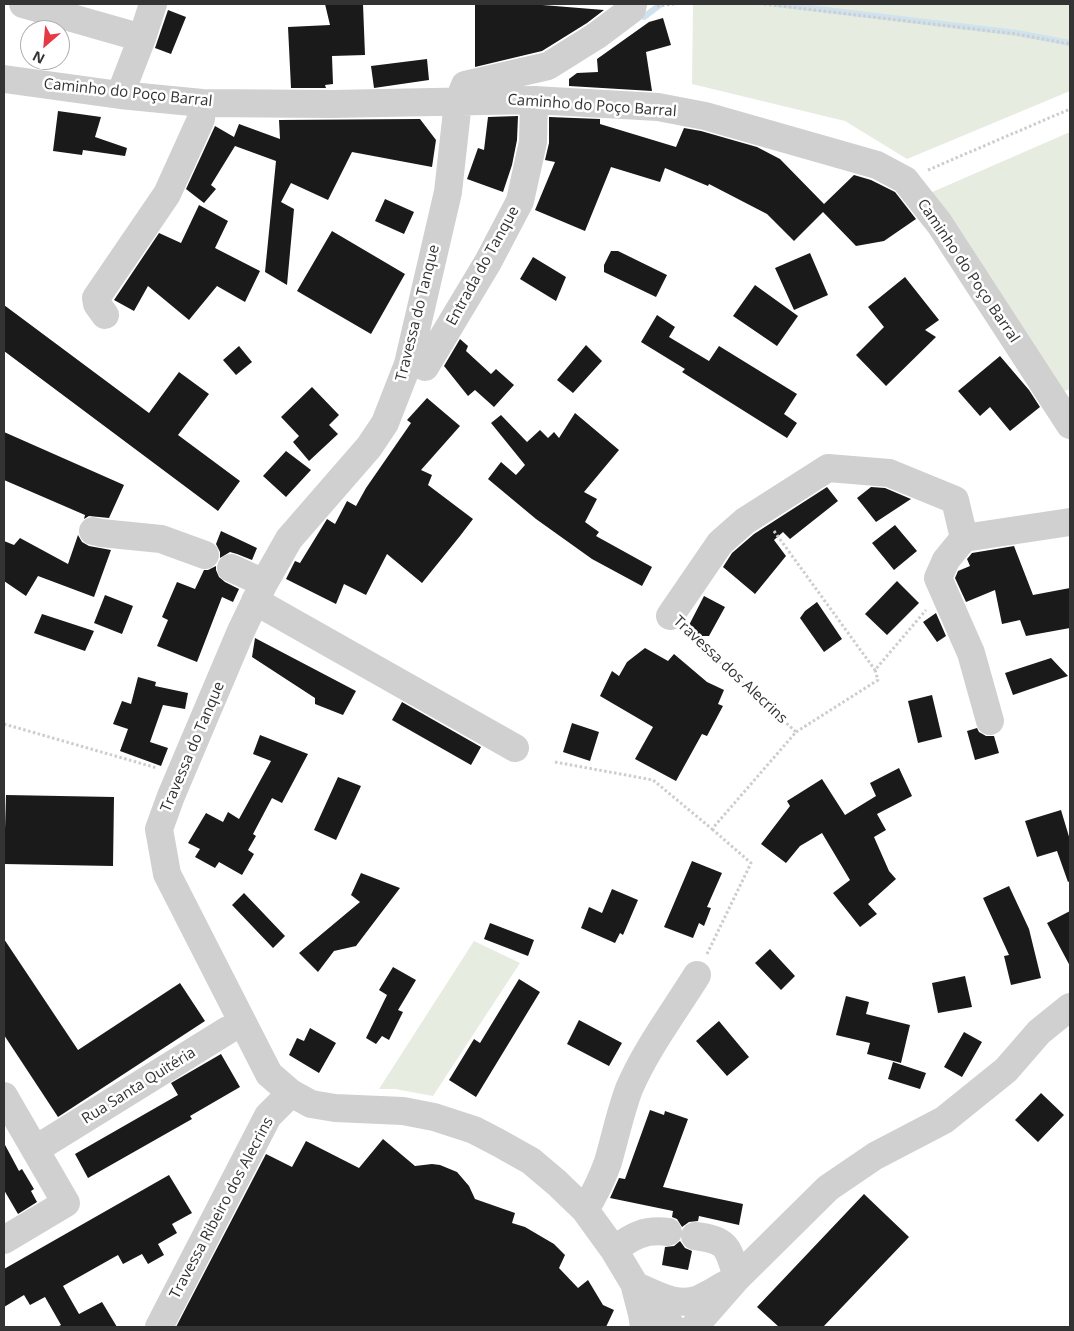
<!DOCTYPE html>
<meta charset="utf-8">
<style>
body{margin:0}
#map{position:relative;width:1074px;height:1331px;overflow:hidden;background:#fff;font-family:"Open Sans",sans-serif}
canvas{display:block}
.frame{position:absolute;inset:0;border:5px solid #333;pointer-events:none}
.north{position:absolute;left:20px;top:20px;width:50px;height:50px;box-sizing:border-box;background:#fff;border:1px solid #adadad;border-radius:50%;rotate:207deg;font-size:14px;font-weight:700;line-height:20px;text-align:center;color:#333}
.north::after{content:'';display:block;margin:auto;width:18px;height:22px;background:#e63946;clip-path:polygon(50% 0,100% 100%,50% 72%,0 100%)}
</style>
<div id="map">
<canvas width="1074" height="1331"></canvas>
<div class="frame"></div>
<div class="north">N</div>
</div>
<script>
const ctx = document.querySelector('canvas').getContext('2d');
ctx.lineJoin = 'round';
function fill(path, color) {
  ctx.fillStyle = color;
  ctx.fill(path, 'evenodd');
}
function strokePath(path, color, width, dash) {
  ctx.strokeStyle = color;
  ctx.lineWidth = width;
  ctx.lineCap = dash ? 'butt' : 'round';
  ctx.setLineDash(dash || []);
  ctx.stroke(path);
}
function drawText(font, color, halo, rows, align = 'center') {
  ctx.font = font + ' "Open Sans",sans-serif';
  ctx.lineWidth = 5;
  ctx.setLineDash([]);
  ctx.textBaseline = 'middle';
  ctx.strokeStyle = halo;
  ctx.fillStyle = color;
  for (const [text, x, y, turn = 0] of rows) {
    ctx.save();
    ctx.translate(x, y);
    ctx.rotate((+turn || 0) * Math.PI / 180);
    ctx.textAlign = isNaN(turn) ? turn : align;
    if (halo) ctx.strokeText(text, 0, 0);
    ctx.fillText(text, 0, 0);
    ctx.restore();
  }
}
const green = new Path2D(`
 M693 4H1070V91L907 159 845 121 692 84Z
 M1070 132V389L1062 392 930 193Z
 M474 941 520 963 433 1096 395 1089H379Z`);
const stream = new Path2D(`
 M777 4 1017 33 1070 43
 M644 17 661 4`);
const building = new Path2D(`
 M325 4H363L365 55 332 56 333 84 325 85 326 88H291L288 27 330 25Z
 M475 4H530L604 10 587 23 542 51 475 67Z
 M168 10 186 17 171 54 155 48Z
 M663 18 671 45 646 52 652 91 569 86V79L577 73 598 72 597 59 649 22Z
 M427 59 429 80 374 88 371 66Z
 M58 111 101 117 95 137 127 148 125 156 83 150 82 155 53 151Z
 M518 116 517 140 512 165 503 192 467 179 478 148 484 150 488 117Z
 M549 117 600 119V124L676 147 684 128 701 131 757 147 780 159 824 204 854 175 871 180 895 192 916 219 884 241 856 246 823 212 794 241 767 214 709 184 708 186 665 168 660 182 611 167 585 231 535 210 555 162 545 160 549 143Z
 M420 119 436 140 432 167 352 152 328 200 291 183 281 202 294 209 287 285 265 272 276 161 235 146 211 185 216 189 204 203 186 189 215 126 234 137 239 124 280 139 279 120Z
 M385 199 414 212 404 234 375 221Z
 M199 205 228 221 215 248 260 271 245 302 217 286 189 320 148 286 134 311 114 300 159 233 181 243Z
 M332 231 405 274 371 334 297 291Z
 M611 251H618L667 275 656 297 604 272V265Z
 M810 253 828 295 794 310 775 268Z
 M533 257 566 277 556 301 520 279Z
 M905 277 939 320 925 330 936 337 886 386 856 355 884 327 868 307Z
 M755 285 798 316 777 346 733 316Z
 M4 305 149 413 179 372 209 394 178 435 240 481 218 511 4 351Z
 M657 315 675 327 669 337 709 361 719 346 797 394 784 414 797 423 787 438 682 372 685 369 641 342Z
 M460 339 468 346 466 351 491 374 496 369 514 385 494 407 475 390 468 396 444 366Z
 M586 345 602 361 573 393 557 380Z
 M239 346 252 362 236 375 223 360Z
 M1000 356 1029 390 1040 407 1010 431 990 407 980 416 958 391Z
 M312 387 339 415 329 425 338 434 309 461 293 442 299 436 281 417Z
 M427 398 460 426 421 470 432 475 428 485 473 519 460 536 422 583 387 554 366 595 344 584 336 604 286 579 295 561 300 563 327 519 335 524 347 501 356 506 366 488 411 423 407 420Z
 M575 413 619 450 584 492 597 499 585 522 599 532 596 536 652 567 642 586 592 559 536 519 488 479 501 462 516 475 525 465 491 423 501 415 527 442 540 430 548 438 554 432 559 438Z
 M4 432 124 485 109 518 89 516 84 519 85 515 4 480Z
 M286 451 311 470 286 497 263 476Z
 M827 487 838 501 790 539 783 532 774 540 786 556 755 594 723 567 732 553 754 534Z
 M871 487 885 488 911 499 876 522 857 498Z
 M895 525 917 551 894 570 872 543Z
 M221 531 257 548 252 560 237 554 230 552 220 558V552L216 544Z
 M78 535 82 542 89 546 111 550 94 597 38 576 26 596 4 581V541L14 545 20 538 68 564Z
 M1014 546 1033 595 1070 588V628L1026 636 1020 620 1002 624 995 590 966 602 955 578 958 571 970 566 967 559 972 553Z
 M216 566V570L219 577 225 582 239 589 233 602 222 597 197 662 157 646 168 620 162 617 177 582 195 589 204 570H208Z
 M897 581 919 603 887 635 865 614Z
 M105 595 133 606 122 634 94 623Z
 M704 596 725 607 709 636H702L687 629Z
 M817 602 842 639 824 652 800 618 805 611Z
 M936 613 946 636 937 642 923 622Z
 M42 614 94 631 85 651 34 633Z
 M255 638 356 691 343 715 315 704V698L252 657Z
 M645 648 668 661 674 654 707 682 724 690 718 704 723 706 707 736 702 734 676 781 635 759 653 727 600 696 612 671 619 676 627 662Z
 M1051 658 1068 676 1013 695 1005 673Z
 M138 677 156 682 155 686 188 693 185 709 163 705 150 742 168 748 161 766 120 751 128 729 113 724 122 701 131 704Z
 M932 695 942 737 918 743 908 701Z
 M402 702 481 747 471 765 392 720Z
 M572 723 599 732 590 761 563 752Z
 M977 728 979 732 986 736H994L999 753 975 760 967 731Z
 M260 735 308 754 282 803 272 798 253 834 256 836 248 850 254 854 242 875 219 862 215 868 195 857 200 849 188 843 206 813 223 822 228 812 239 819 271 761 253 754Z
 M899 768 912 796 877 814 886 830 874 837 889 871 896 879 868 904 877 914 860 927 833 893 850 880 822 833 800 846 786 863 761 844 790 806 787 801 822 779 845 815 876 796 870 783Z
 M338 777 361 786 336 840 314 830Z
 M6 795 114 797 113 866 4 864Z
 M1061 810 1070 840V881L1068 882 1057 851 1037 857 1025 821Z
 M692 861 722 873 707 907 711 908 704 926 699 923 693 938 664 927Z
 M361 873 400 888 356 946 334 951 318 972 299 953 360 902 351 895Z
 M1009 886 1029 929 1041 978 1011 985 1004 956 1009 955 983 898Z
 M612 889 638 900 623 935 620 933 615 943 581 928 589 907 602 913Z
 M244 893 285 936 273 948 232 905Z
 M1070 911V966L1047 923Z
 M490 923 534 940 528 956 484 939Z
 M4 939 78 1050 180 983 205 1021 58 1117 4 1035Z
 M770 949 795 976 781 990 755 963Z
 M393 967 416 980 398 1010 403 1012 389 1040 382 1036 376 1044 366 1038 387 995 379 990Z
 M965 976 972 1007 938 1013 932 983Z
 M519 979 540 992 476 1097 449 1080 474 1039 480 1043Z
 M846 996 869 1002 866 1014 910 1025 901 1063 867 1054 870 1043 836 1035Z
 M579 1020 622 1043 609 1066 567 1044Z
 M719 1021 749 1057 727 1076 696 1041Z
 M310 1028 336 1043 319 1073 289 1055 297 1038 304 1041Z
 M964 1032 982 1042 962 1077 944 1067Z
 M221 1054 240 1087 190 1116 192 1119 88 1178 75 1154 178 1095 171 1083Z
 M893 1062 926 1073 920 1089 888 1079Z
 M1041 1093 1064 1115 1038 1142 1015 1120Z
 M650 1110 664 1115 665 1111 688 1119 663 1187 743 1204 739 1225 699 1216 698 1221 689 1222 682 1227 677 1219 672 1217 673 1211 610 1198 619 1178 625 1179Z
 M383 1139 415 1166 432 1164 440 1165 457 1172 469 1186 475 1199 515 1213 512 1223 525 1227 554 1244 565 1255 559 1268 578 1288 588 1280 603 1305 614 1310 606 1327H176L266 1154 292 1167 306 1141 359 1168Z
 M4 1143 19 1171 22 1169 34 1189 31 1191 37 1202 18 1214 4 1190Z
 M169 1175 192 1213 172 1224 177 1233 158 1244 164 1255 148 1264 142 1254 123 1264 118 1255 63 1286 79 1314 102 1302 117 1327H57L61 1325 45 1297 30 1305 24 1295 4 1307V1269Z
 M864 1194 909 1237 823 1327H779L757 1307Z
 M680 1241 685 1248 692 1251 688 1270 662 1265 665 1247 674 1246Z`);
const path = new Path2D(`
 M764 4 1016 34 1070 44
 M657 6 674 4
 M928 170 1070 109
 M774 531 875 670
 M4 724 157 768
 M796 732 878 680 875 670 926 610
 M555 762 653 780 712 829 796 732 687 632
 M707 954 751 863 712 829`);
const minor = new Path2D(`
 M23 4 142 38
 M633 4 632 9 596 36 548 66 465 85 458 102 448 192 408 364 385 423 369 447 289 539 264 583 241 631 171 796 159 829 167 874 269 1074 291 1093 311 1104 335 1108 403 1111 434 1117 474 1130 499 1143 531 1161 557 1183 585 1210 614 1250 635 1285 672 1327
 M4 79 120 95 202 103 332 104 534 100 658 107 705 116 877 165 905 180 939 223 1070 425
 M120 95 142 38 153 4
 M105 315 97 304 96 298 167 194 201 119 202 103
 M425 367 488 262 520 201 533 142 534 100
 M93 531 101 533 161 539 205 555
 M964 538 946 560 938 578 971 653 990 721
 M231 568 264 583
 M255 601 515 748
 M670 616 720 543 745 521 828 468 889 473 955 500 964 538 1070 522
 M4 1096 66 1203 4 1240
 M36 1149 228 1030 242 1024
 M585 1210C594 1195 602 1179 608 1162 615 1138 620 1113 629 1089 646 1049 674 1012 697 975
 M695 1236C728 1240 728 1247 737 1278
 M614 1250C632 1236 645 1229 668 1232
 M635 1287 642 1314 644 1327
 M641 1288C659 1296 679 1307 699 1299 707 1295 716 1290 724 1285
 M159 1327 268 1116 291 1093
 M694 1327 737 1278 828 1188 875 1156 944 1120 1006 1070 1039 1032 1070 1007`);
const streetNames = [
 ["Caminho do Poço Barral",128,93,6],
 ["Caminho do Poço Barral",592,106,4],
 ["Entrada do Tanque",483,266,-61],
 ["Caminho do Poço Barral",968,271,56],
 ["Travessa do Tanque",418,313,-76],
 ["Travessa dos Alecrins",730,670,43],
 ["Travessa do Tanque",193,747,-67],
 ["Rua Santa Quitéria",139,1086,-32],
 ["Travessa Ribeiro dos Alecrins",222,1208,-62]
];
fill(green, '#e6ecdf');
strokePath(stream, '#cfe2ee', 6);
fill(building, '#1a1a1a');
strokePath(path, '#cdcdcd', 3, [2.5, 2.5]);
strokePath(minor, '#d0d0d0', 28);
drawText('15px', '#333', '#fff', streetNames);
</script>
